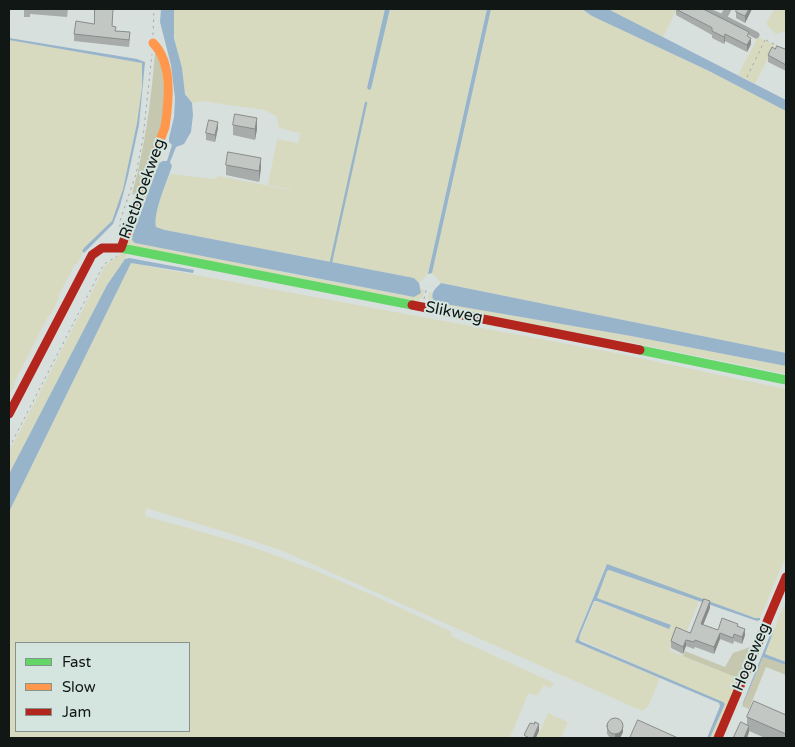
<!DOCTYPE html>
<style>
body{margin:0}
#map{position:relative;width:795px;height:747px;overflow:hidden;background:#d8e0de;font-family:"Varela Round",sans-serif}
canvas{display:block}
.frame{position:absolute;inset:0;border:10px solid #111715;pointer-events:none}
.legend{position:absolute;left:15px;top:642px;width:175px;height:90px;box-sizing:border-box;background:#d4e4df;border:1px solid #86928e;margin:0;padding:6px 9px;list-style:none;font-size:15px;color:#111715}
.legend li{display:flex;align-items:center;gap:10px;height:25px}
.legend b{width:25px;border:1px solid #86928e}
</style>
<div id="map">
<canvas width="795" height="747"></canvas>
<div class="frame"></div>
<ul class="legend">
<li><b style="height:6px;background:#63d668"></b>Fast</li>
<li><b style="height:6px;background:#ff974d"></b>Slow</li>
<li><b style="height:6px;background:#b3261e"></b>Jam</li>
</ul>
</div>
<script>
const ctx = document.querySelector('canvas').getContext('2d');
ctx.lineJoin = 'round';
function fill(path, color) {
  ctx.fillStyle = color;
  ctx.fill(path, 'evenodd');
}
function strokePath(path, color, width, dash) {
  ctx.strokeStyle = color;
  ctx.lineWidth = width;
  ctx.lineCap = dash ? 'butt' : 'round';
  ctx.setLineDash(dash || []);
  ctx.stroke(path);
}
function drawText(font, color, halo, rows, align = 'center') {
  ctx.font = font + ' "Varela Round",sans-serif';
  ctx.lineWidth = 4;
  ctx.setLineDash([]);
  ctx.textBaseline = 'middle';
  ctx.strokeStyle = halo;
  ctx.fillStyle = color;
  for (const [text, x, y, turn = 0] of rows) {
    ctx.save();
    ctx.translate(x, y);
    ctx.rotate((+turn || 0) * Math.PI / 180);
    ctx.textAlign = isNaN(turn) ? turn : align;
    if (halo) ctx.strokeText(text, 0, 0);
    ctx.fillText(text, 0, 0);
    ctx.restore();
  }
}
const green = new Path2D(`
 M174 9H385L367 88 369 90 371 89 390 9H487L428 274 419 283 414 278 165 230 156 227C153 212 165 188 170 174L214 179 219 176 290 190 292 177 290 189 268 185 277 139 298 143 300 133 279 128 276 116 265 110 201 101 192 103C181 89 185 83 181 66 176 43 172 34 174 9Z
 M491 9H582L592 16 709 71 786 111V353L441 283 432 273Z
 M608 9H677L663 37Z
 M774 9H786V31L776 34 766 24Z
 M758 37 775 45 755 84 738 75Z
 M9 40 142 63V87L137 123 123 189 112 221 82 251 83 253 77 264H75L58 297 59 298 50 316 49 315 14 383 15 384 9 396Z
 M161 153H163L133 234 277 271 414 297 420 293 421 289 424 290 423 296 417 302 129 247 127 242 156 159Z
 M123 252 127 253 125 259 107 285 9 474V452L104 268C109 261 117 257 123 252Z
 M131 263 611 352 786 389V556L760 618H755L606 565 575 642 660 678 649 705 642 711 283 551 232 534 146 508 145 516C192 529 241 542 288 560 344 581 398 607 452 632L451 636 554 683 551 688 544 685 537 696 529 693C521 708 517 724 509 738H9V512ZM16 643H189V731H16Z
 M429 292 432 293 434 302 631 336 786 366V374L623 341 432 308 428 301Z
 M609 570 699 601 687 631 677 627 669 650 737 677 757 632 758 633 716 738H710L725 704 579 639 595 601 669 628 671 625 597 598 607 571Z
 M786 602V662L765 654 779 617Z
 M548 713 568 722 561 738H537Z`);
const forest = new Path2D(`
 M156 51 161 57 166 113 138 196 132 194C145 148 151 101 155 53Z
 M750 647 738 678 683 656 685 651 725 667 733 653Z
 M763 657 786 665V675L766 667 749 709 742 706Z`);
const water = new Path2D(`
 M161 9H174V38L182 68 185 94 192 103 193 115 191 132 184 144 176 147 170 162 172 166C167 182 153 212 156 227L165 230 414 278 419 283 421 293 414 297 135 243 132 240 133 234 159 163 163 161H167L172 145 169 142V138L174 117 175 98 171 65 160 22Z
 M385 9H390L371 89 369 90 367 88Z
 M487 9H491L432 273 428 274Z
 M582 9H608L786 100V111L709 71 592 16Z
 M9 38 137 59 145 62 139 125 128 176 120 206 113 224 84 253 82 251 84 248 112 221 123 189 137 123 142 87V63L9 40Z
 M129 258 194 270 193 273 131 263 9 512V474L107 285 125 259Z
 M441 283 786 353V366L631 336 434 302C430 292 434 290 441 283Z
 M607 564 755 618H760V620L757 621 609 570 607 571 597 598 671 625 669 629 597 601H594L580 635 579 639 580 641 723 702 725 704 710 738H707L720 706 719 703 575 642Z
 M772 630H774L765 654 786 662V665L763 657 744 702 742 705Z`);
const stream = new Path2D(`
 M331 262 366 103`);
const path = new Path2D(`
 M153 35 154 9
 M766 40 778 46
 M747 77 765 40
 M120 227V221L136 174 143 138 152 54
 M424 299 427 286
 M9 448 104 264 117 256`);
const street = new Path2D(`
 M702 9 723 18 728 9
 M723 18 756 35`);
const fast = new Path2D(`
 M121 248 412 305
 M640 350 786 380`);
const slow = new Path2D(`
 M137 204 165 127C169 101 173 63 153 43`);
const jam = new Path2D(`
 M412 305 640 350
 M9 414 92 255 102 248H121L137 204
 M718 738 786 577`);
const wall = new Path2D(`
 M24 9H68L67 17 30 14V17H24Z
 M676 9 749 37 751 44 747 52 725 41 724 44 712 38V35L676 15Z
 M752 9 745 23 736 18V12Z
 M113 16 112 26 116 31 130 39 129 47 74 41V34L94 24Z
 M786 48V71L768 62V55L775 49H785Z
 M233 125 257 129 255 140 233 135Z
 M218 128 215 142 206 140V133Z
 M226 165 261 168 259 182 226 175Z
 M710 608 703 625 718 630 738 626 745 635 742 644 734 641 733 644 720 639 714 654 695 647 694 649 686 646 683 654 671 648V641L690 633Z
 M786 715V738H765L749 731 747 738H734L747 725V717Z
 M607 727 623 732 620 738H610L607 734Z`);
const shadedWall = new Path2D(`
 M749 9H752L745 23V16Z
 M725 34V41L724 44V37Z
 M751 38V44L747 52V45Z
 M257 118V129L255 140V129Z
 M218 122V128L215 142V135Z
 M261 158V168L259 182V171Z
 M710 601V608L701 630V624Z
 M745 629V635L742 644V637Z
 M720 633V639L714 654V647Z
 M686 640V646L683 654V647Z
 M539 724V731L536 738H533Z
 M623 726V732L620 738H615V734Z
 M749 726V732L747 738H744Z`);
const building = new Path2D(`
 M95 9H113L112 26 116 27 115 31 130 32 129 40 74 34 76 21 94 24Z
 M676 9H703L749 32 747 36 751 38 747 45 725 34 724 37 712 31V28Z
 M737 9H749L745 16 736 12Z
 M777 46 785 49 786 48V65L768 55 772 47 775 49Z
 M235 114 257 118 255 129 233 125Z
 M209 120 218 122 215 135 206 133Z
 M228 152 261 158 259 171 226 165Z
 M704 599 710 601 701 624 718 630 722 618 738 624 737 626 745 629 742 637 734 634 733 638 720 633 714 647 695 640 694 642 686 640 683 647 671 641 676 627 690 633Z
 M754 701 786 715V734L747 717Z
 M607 726a8 8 0 1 1 16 0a8 8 0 1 1-16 0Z
 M638 720 678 738H630Z
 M535 722 539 724 533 738H529L524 735 530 723 534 724Z
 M741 722 749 726 744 738H736L734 737Z`);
const streetNames = [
 ["Rietbroekweg",143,189,-70],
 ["Slikweg",454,313,11],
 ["Hogeweg",752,657,-67]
];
fill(green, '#d7dabf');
fill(forest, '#c5c8ae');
fill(water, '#98b4ca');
strokePath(stream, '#98b4ca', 2.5);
strokePath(path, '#a5a9a8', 1, [2.5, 4]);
strokePath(street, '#a5a8a8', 7);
strokePath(fast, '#63d668', 9);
strokePath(slow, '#ff974d', 9);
strokePath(jam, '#b3261e', 9);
fill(wall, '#a7aba9');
fill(shadedWall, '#888b89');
fill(building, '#c2c7c4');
strokePath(building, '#888b89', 1);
drawText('16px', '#111715', '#d4e4df', streetNames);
</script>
